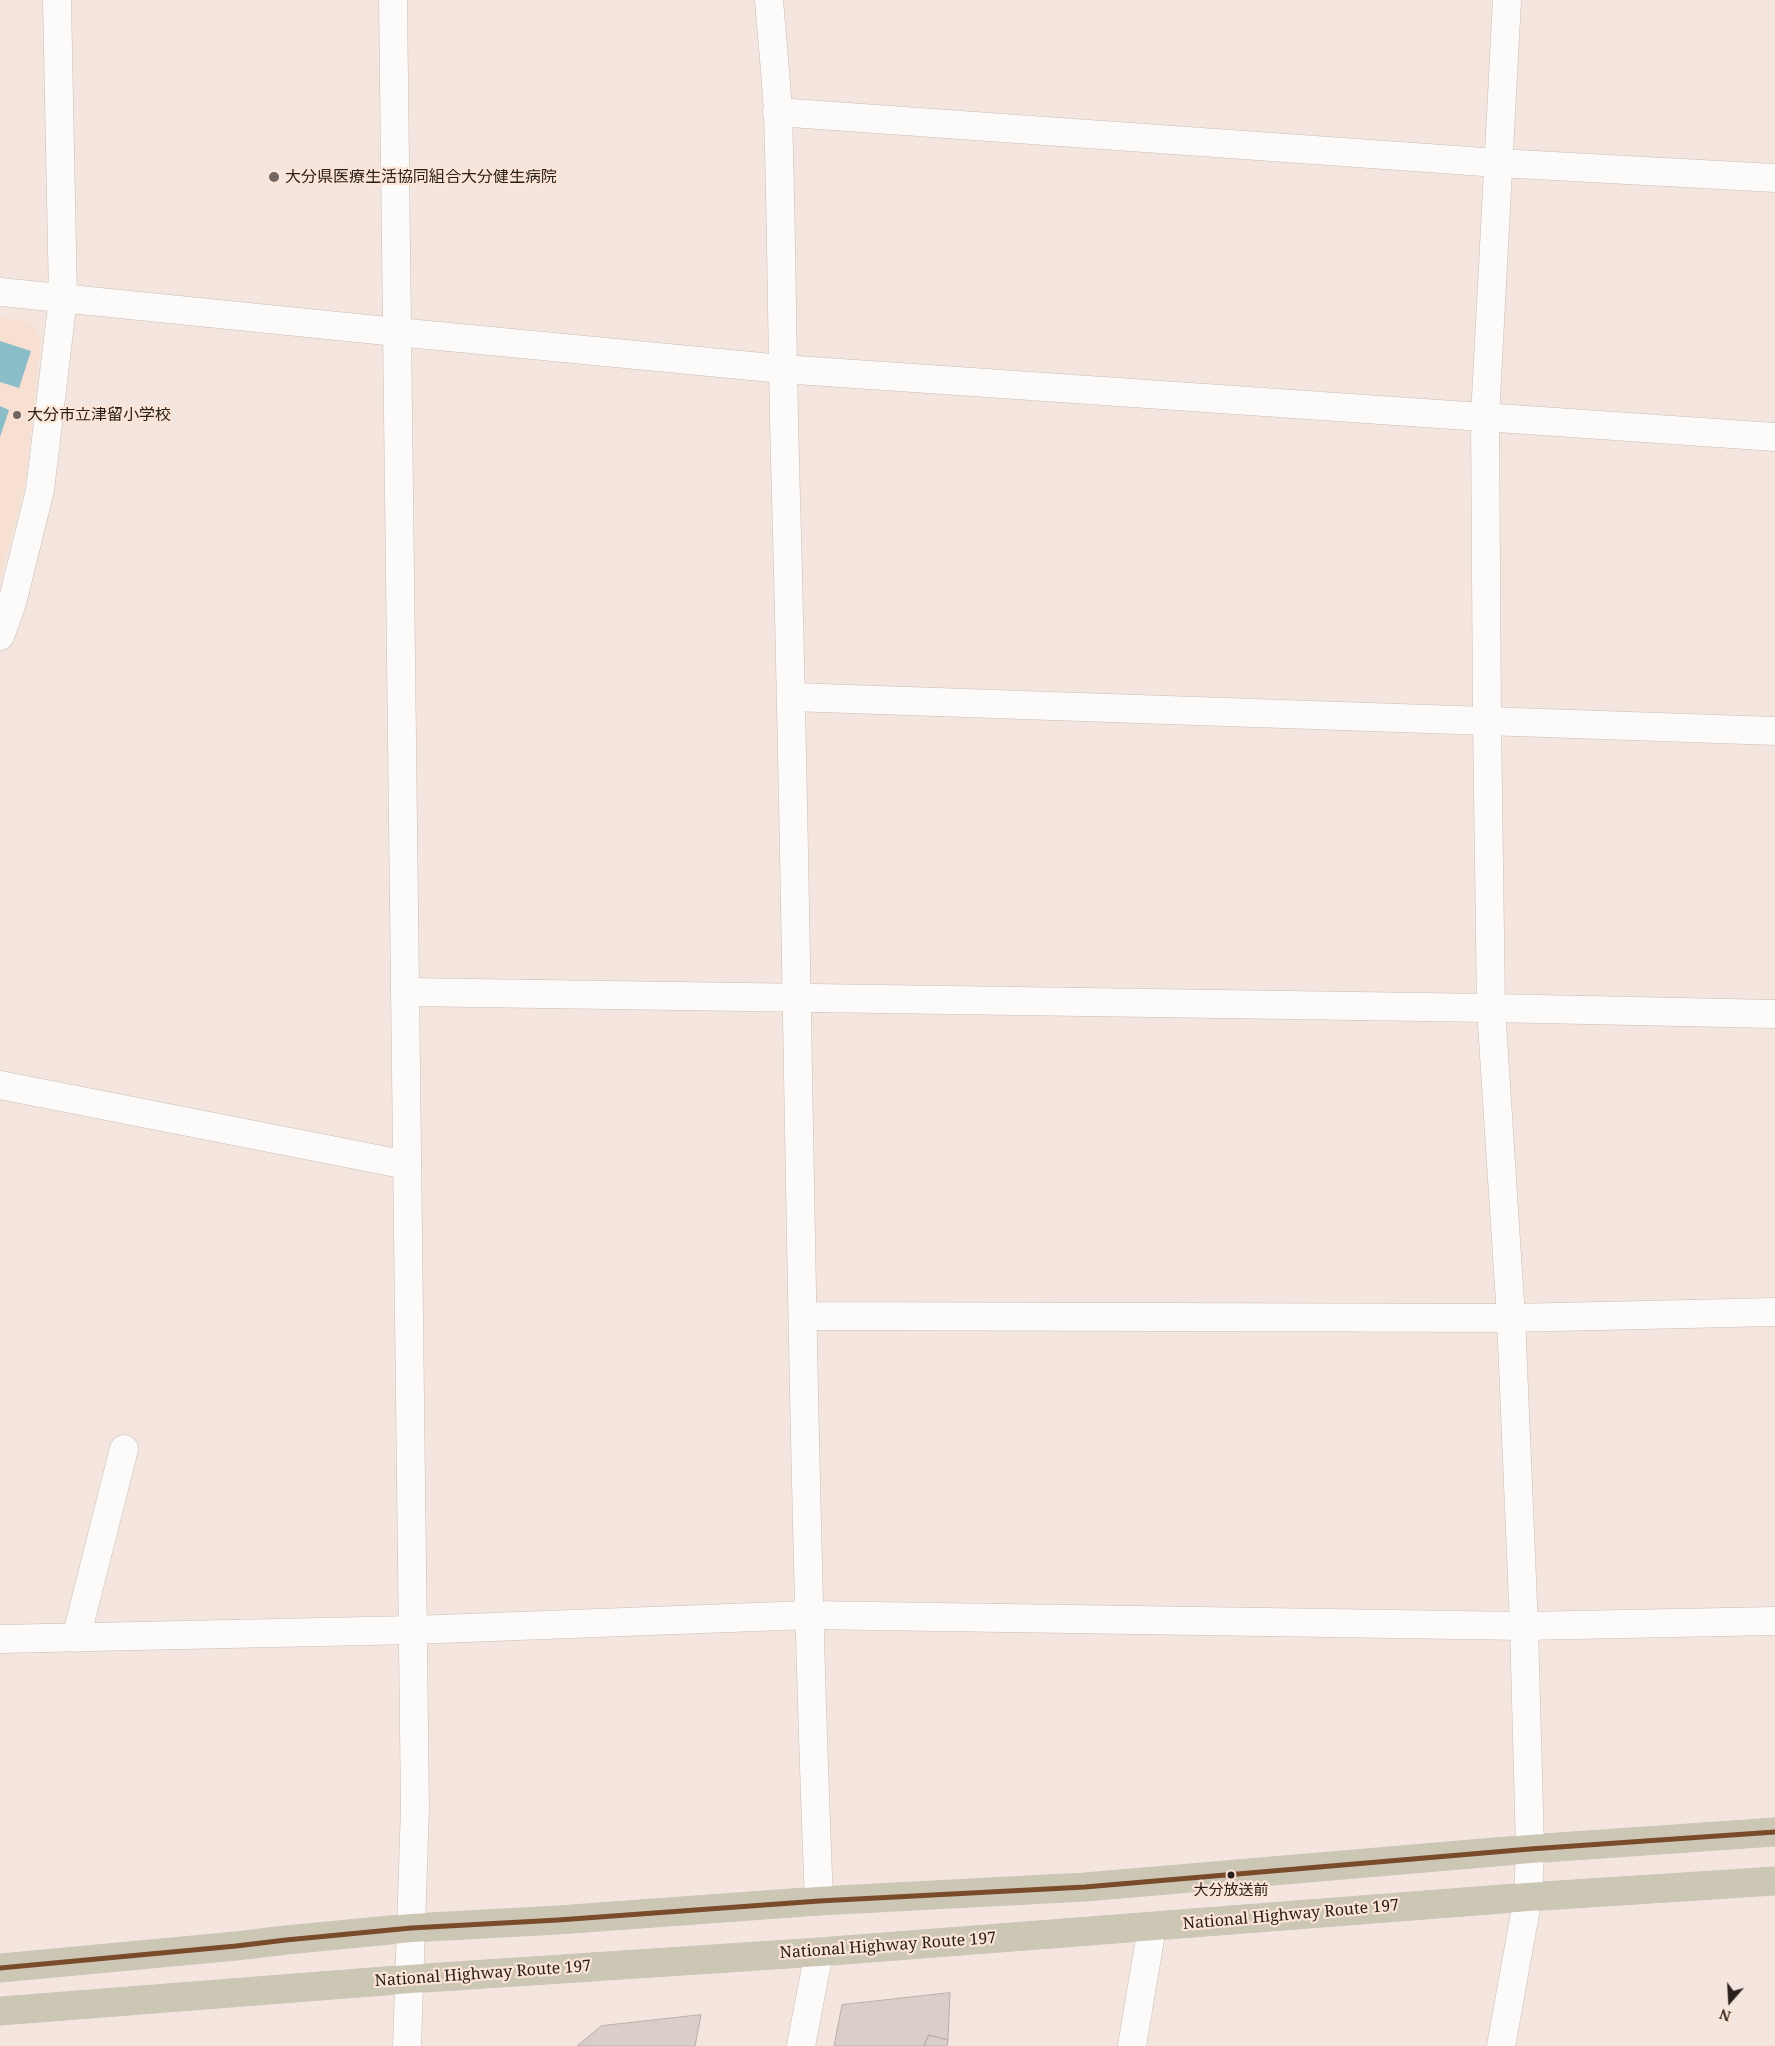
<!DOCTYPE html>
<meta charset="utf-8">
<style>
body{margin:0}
#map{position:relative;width:1775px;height:2046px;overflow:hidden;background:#f4e6de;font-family:"Noto Serif",serif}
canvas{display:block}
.north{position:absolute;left:1705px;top:1976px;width:50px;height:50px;-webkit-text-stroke:4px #fce4d6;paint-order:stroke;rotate:199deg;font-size:14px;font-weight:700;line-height:20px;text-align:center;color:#2a211c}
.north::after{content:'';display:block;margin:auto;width:18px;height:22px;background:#2a211c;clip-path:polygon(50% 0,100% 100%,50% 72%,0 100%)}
</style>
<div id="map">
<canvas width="1775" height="2046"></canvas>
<div class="north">N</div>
</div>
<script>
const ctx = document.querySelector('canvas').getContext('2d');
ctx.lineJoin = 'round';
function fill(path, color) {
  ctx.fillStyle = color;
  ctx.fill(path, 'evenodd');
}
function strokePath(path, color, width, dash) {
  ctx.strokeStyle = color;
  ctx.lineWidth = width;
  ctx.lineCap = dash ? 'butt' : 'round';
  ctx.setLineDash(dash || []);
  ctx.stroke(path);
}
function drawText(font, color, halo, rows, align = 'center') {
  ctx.font = font + ' "Noto Serif","Noto Sans JP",serif';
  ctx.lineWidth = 4.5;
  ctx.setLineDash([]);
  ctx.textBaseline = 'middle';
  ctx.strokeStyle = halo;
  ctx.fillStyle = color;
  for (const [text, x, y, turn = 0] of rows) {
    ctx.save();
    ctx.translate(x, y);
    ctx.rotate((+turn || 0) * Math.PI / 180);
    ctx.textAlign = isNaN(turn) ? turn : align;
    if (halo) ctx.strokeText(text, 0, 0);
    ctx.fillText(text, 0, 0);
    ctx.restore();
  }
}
const built = new Path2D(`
 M0 318 29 321 41 339 25 484 0 580Z`);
const water = new Path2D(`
 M0 341 31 351 19 388 0 382Z
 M0 406 9 410 0 437Z`);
const building = new Path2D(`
 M950 1993 948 2040 929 2035 924 2046H834L842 2005Z
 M701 2015 695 2046H577L601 2026Z
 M929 2035 948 2040 947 2046H924Z`);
const street = new Path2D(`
 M769 0C772 38 776 76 778 114 782 242 782 369 786 497 799 965 800 1433 819 1901
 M777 112 1498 163 1775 178
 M0 292 397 332
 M0 636 12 603 40 490 63 298 57 0
 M792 697 1775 731
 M405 992 1491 1008 1775 1014
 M0 1085 407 1165
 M804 1316 1511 1318 1775 1312
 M76 1638 124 1449
 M0 1639 413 1630 809 1615 1524 1626 1775 1621
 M801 2046 819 1952
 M1132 2046 1152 1927
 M1501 2046 1528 1897`);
const secondary = new Path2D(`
 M393 0 415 1808 407 2046
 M1507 0 1485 417 1487 721 1491 1008 1511 1318 1524 1626 1530 1849 1528 1897
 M397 332 782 369 1775 437`);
const highway = new Path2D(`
 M0 1968 236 1946 286 1940 411 1928 558 1920 819 1901 1085 1887 1530 1849 1775 1832
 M0 2011 410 1979 819 1952 1528 1897 1775 1881`);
const bus1 = new Path2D(`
 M0 1968 236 1946 286 1940 411 1928 558 1920 819 1901 1085 1887 1530 1849 1775 1832`);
const markers = [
 [274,177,6,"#716660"],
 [17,415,5,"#716660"],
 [1231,1875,4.5,"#2a211c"]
];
const busNames = [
 ["大分放送前",1231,1891]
];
const poiNames = [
 ["大分県医療生活協同組合大分健生病院",285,177],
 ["大分市立津留小学校",27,415]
];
const streetNames = [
 ["National Highway Route 197",1291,1915,-5],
 ["National Highway Route 197",888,1946,-4],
 ["National Highway Route 197",483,1974,-4]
];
fill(built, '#f7dfd1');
fill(water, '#8abdc7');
fill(building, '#d9cec8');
strokePath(building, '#b9aea8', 1);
strokePath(street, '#c7bdb7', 29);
strokePath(secondary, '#c7bdb7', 29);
strokePath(highway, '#ccc6c1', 29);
strokePath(street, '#fdfbfa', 28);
strokePath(secondary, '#fdfbfa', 28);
strokePath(highway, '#ccc7b5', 28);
strokePath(bus1, '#7a4b2a', 5);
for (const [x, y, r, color] of markers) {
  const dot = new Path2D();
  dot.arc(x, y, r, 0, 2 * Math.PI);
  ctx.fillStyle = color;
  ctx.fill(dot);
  strokePath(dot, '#fce4d6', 2);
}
drawText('15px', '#2a211c', '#fce4d6', busNames);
drawText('16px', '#2a211c', '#fce4d6', poiNames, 'left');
drawText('16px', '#2a211c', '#fce4d6', streetNames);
</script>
